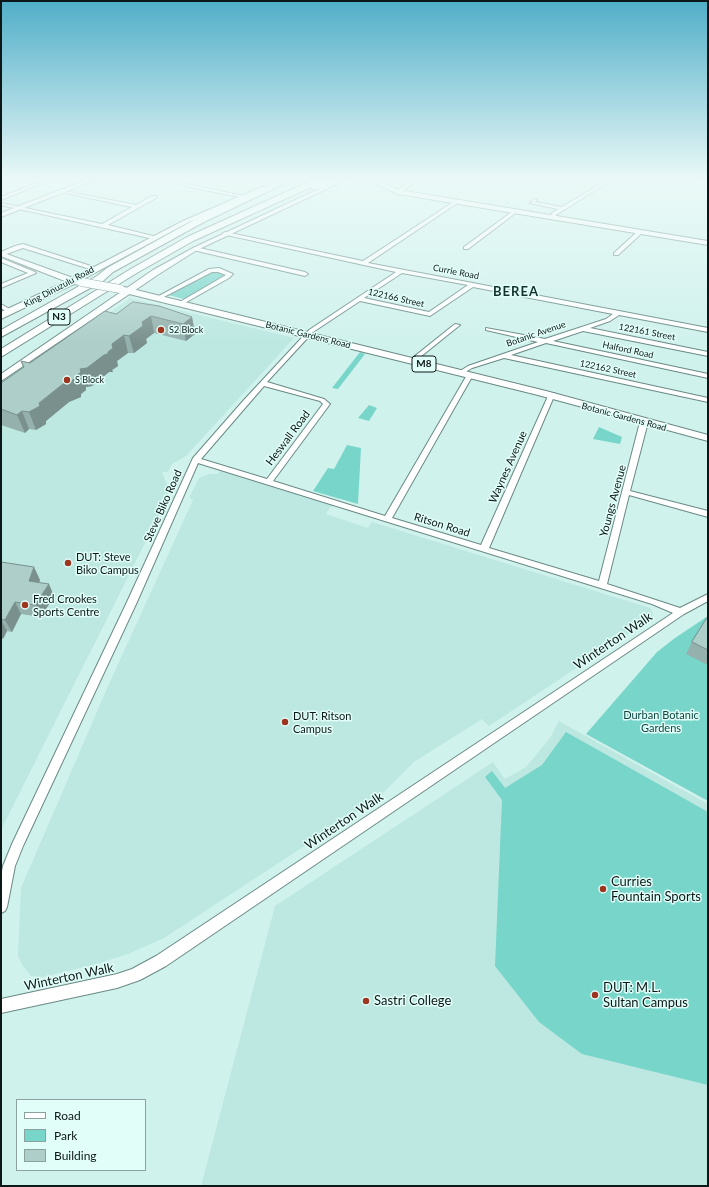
<!DOCTYPE html>
<style>
body{margin:0}
#map{position:relative;width:709px;height:1187px;overflow:hidden;background:#d0f2ed;font-family:Lato,sans-serif}
canvas{display:block}
.frame{position:absolute;inset:0;border:2px solid #0c1817;pointer-events:none}
.legend{position:absolute;left:16px;top:1099px;width:130px;height:72px;box-sizing:border-box;background:#e2fef9;border:1px solid #8ca29f;margin:0;padding:5px 7px;list-style:none;font-size:12px;color:#0c1817}
.legend li{display:flex;align-items:center;gap:8px;height:20px}
.legend b{width:20px;border:1px solid #8ca29f}
</style>
<div id="map">
<canvas width="709" height="1187"></canvas>
<div class="frame"></div>
<ul class="legend">
<li><b style="height:5px;background:#fff"></b>Road</li>
<li><b style="height:11px;background:#77d5c9"></b>Park</li>
<li><b style="height:11px;background:#adcec9"></b>Building</li>
</ul>
</div>
<script>
const ctx = document.querySelector('canvas').getContext('2d');
ctx.lineJoin = 'round';
function fill(path, color) {
  ctx.fillStyle = color;
  ctx.fill(path, 'evenodd');
}
function strokePath(path, color, width, dash) {
  ctx.strokeStyle = color;
  ctx.lineWidth = width;
  ctx.lineCap = dash ? 'butt' : 'round';
  ctx.setLineDash(dash || []);
  ctx.stroke(path);
}
function drawText(font, color, halo, rows, align = 'center') {
  ctx.font = font + ' Lato,sans-serif';
  ctx.lineWidth = 3;
  ctx.setLineDash([]);
  ctx.textBaseline = 'middle';
  ctx.strokeStyle = halo;
  ctx.fillStyle = color;
  for (const [text, x, y, turn = 0] of rows) {
    ctx.save();
    ctx.translate(x, y);
    ctx.rotate((+turn || 0) * Math.PI / 180);
    ctx.textAlign = isNaN(turn) ? turn : align;
    if (halo) ctx.strokeText(text, 0, 0);
    ctx.fillText(text, 0, 0);
    ctx.restore();
  }
}
const built = new Path2D(`
 M130 298 294 338 186 456 172 464 168 472H162L169 490 161 511 1 830V392Z
 M220 471 334 506 330 507 326 514 368 528 372 522 650 608 653 613 652 618 489 726 482 719 414 762 378 798 164 938 128 954 96 964 43 977 31 976 23 966 18 956 21 888 108 686 193 500 189 498 199 478 209 474H217Z
 M559 721 708 804V1186H201L275 906 493 762 505 779 526 767 550 738Z`);
const green = new Path2D(`
 M211 271 225 273 226 276 184 299 168 295Z
 M360 352 365 354 338 389 332 388Z
 M369 405 377 408 369 421 358 418Z
 M599 427 622 437 620 444 593 439Z
 M347 445 361 448 358 504 313 491 328 468 334 469Z
 M708 616V801L586 734 657 652 675 638Z
 M566 732 708 812V1085L582 1054 539 1022 495 966 502 800 485 777 492 771 505 788 542 765Z`);
const street = new Path2D(`
 M416 178H421L400 193H396V191Z
 M610 178H615L556 215 554 219 550 218 552 213 558 209 530 203 535 199 537 200 535 202 562 207Z
 M44 180 48 181 1 200V197Z
 M177 182 244 196 246 197 244 198 175 184Z
 M59 190 136 205 152 196H156V198L108 225 157 237 154 239 1 205V203L102 224 132 207 61 192Z
 M455 201 459 202 368 263 708 328V332L619 315 610 321 590 328 708 352V356L583 331 553 341 708 374V378L546 343 511 355 708 398V402L504 358 472 368 462 374 457 373 468 366 538 342 486 330V328L545 339 606 319 613 314 473 287 430 316 360 301 313 332 267 382 324 399 330 404 273 481 385 516 467 375 468 374H472L473 375 392 518 481 545 549 394 550 393H554L555 394 489 548 599 581 640 422 644 420 648 422 630 491 708 511V517L629 495 607 584 680 608 708 594V601L684 614 166 966 140 980 117 988 1 1013V999L117 974 132 969 156 956 673 613 652 604 198 463 137 602 23 846 15 866 7 907 5 911 1 913V876L3 866 12 844 127 602 193 458 243 401 309 330 396 272 222 234 225 232 363 261ZM402 273 468 285 429 312 364 298ZM264 386 320 401 323 404 267 479 201 459Z
 M513 211 517 212 468 249H464V247Z
 M638 231 643 232 618 255H614V253Z
 M23 244 97 268 98 269 93 270 23 248 1 256V252L15 246Z
 M195 247 305 272 308 274 305 276 193 250V248Z
 M1 258 35 272 36 273 1 288V284L28 273 1 262Z
 M219 268 233 274 229 278 183 304 178 303 226 275 218 272H212L160 299 155 298 209 269Z
 M1 304 13 311 14 312 9 313 1 308Z
 M455 324 460 325 414 362H410V360Z`);
const secondary = new Path2D(`
 M91 178H100L1 217V213Z
 M342 178H350L197 250 159 274 1 381V374L153 270 193 248Z
 M363 178H371L399 190 708 241V245L398 194Z
 M693 178H708V182L694 179Z
 M264 186 267 188 266 189 187 223 76 283H70L1 256V252L73 278 183 221Z`);
const primary = new Path2D(`
 M73 278 84 280 85 282 81 285 74 284 1 319V312Z
 M120 286 546 391 708 435V441L538 395 117 291V287Z`);
const highway = new Path2D(`
 M285 178H296L202 223 113 272 103 281 1 337V330L97 276 107 268 196 219Z
 M317 178H328L323 181 332 178H344L318 189H312L311 187 193 241 135 274 1 357V349L129 270 187 237Z`);
const primaryBridge = new Path2D(`
 M81 282 120 289`);
const wall = new Path2D(`
 M116 314 192 317 195 334 186 341 154 333 146 339 147 343 134 353H128L117 361 118 366 112 370 113 372H109L92 386 86 387V390L81 394V397L69 402 46 421V424L36 430 29 429 25 433 1 425V383L23 368 21 361 30 363Z
 M1 562 40 580 39 582 54 596 41 617 21 614 12 632 7 631 3 639 1 638Z
 M708 618V665L686 654 692 642Z`);
const shadedWall = new Path2D(`
 M151 316 154 333 146 339 147 343 134 353 129 336 142 322Z
 M192 317 195 334 186 341 183 324Z
 M124 335 128 353 117 361 118 366 112 370 113 372H109L92 386 86 387V390L81 394V397L69 402 46 421V424L36 430 29 412 63 384 75 377 80 369 108 352 112 344Z
 M22 411 29 429 25 433 17 415Z
 M34 567 40 580 35 593 29 581Z
 M49 584 54 596 41 617 35 605Z
 M15 602 21 614 12 632 5 620Z
 M1 620 7 631 3 639 1 635Z`);
const building = new Path2D(`
 M133 302 159 306 192 317 183 324 151 316 142 322 143 326 129 336 124 335 112 344 113 348 108 352V354L104 355 87 368 80 369 81 372 75 377V379L63 384 39 403 40 406 29 412 22 411 17 415 1 409V383L24 367 21 361 30 363 105 311 116 314Z
 M1 562 34 567 29 581 49 584 35 605 15 602 5 620 1 619Z
 M707 618H708V650L692 642Z`);
const markers = [
 [161,330,4,"#9e351f"],
 [67,380,4,"#9e351f"],
 [68,563,4,"#9e351f"],
 [25,605,4,"#9e351f"],
 [285,722,4,"#9e351f"],
 [603,889,4,"#9e351f"],
 [595,995,4,"#9e351f"],
 [366,1001,4,"#9e351f"]
];
const farStreetnames = [
 ["Currie Road",456,272,11],
 ["King Dinuzulu Road",59,287,-28],
 ["122166 Street",396,298,13],
 ["122161 Street",647,332,11],
 ["Botanic Avenue",536,334,-19],
 ["Botanic Gardens Road",308,335,14],
 ["Halford Road",628,350,12],
 ["122162 Street",608,369,12],
 ["Botanic Gardens Road",624,417,15]
];
const farPoinames = [
 ["S2 Block",169,330],
 ["S Block",75,380]
];
const shields = [
 [59,317,22],
 [424,364,24]
];
const shieldNames = [
 ["N3",59,317],
 ["M8",424,364]
];
const streetNames = [
 ["Heswall Road",288,438,-53],
 ["Waynes Avenue",508,467,-66],
 ["Youngs Avenue",613,501,-75],
 ["Steve Biko Road",163,506,-66],
 ["Ritson Road",442,525,17]
];
const poiNames = [
 ["DUT: Steve",76,557],
 ["Biko Campus",76,570],
 ["Fred Crookes",33,599],
 ["Sports Centre",33,612],
 ["DUT: Ritson",293,716],
 ["Campus",293,729]
];
const parkNames = [
 ["Durban Botanic",661,715],
 ["Gardens",661,728]
];
const farDistrictnames = [
 ["BEREA",516,292]
];
const nearStreetnames = [
 ["Winterton Walk",613,641,-34],
 ["Winterton Walk",344,821,-34],
 ["Winterton Walk",69,977,-12]
];
const nearPoinames = [
 ["Curries",611,882],
 ["Fountain Sports",611,897],
 ["DUT: M.L.",603,988],
 ["Sultan Campus",603,1003],
 ["Sastri College",374,1001]
];
fill(built, '#bce8e1');
fill(green, '#77d5c9');
strokePath(street, '#6a8985', 2);
strokePath(secondary, '#6a8985', 2);
strokePath(primary, '#6a8985', 2);
strokePath(highway, '#6a8985', 2);
fill(street, '#fff');
fill(secondary, '#fff');
fill(primary, '#fff');
fill(highway, '#fff');
strokePath(primaryBridge, '#6a8985', 9, []);
strokePath(primaryBridge, '#fff', 8);
fill(wall, '#95b1ad');
fill(shadedWall, '#79908d');
fill(building, '#adcec9');
strokePath(building, '#79908d', 1);
const sky = ctx.createLinearGradient(0, 0, 0, 344);
sky.addColorStop(0, '#50aec8');
sky.addColorStop(0.52, '#eaf9f7');
sky.addColorStop(1, '#eaf9f700');
ctx.fillStyle = sky;
ctx.fillRect(0, 0, 709, 344);
for (const [x, y, r, color] of markers) {
  const dot = new Path2D();
  dot.arc(x, y, r, 0, 2 * Math.PI);
  ctx.fillStyle = color;
  ctx.fill(dot);
  strokePath(dot, '#e2fef9', 1.5);
}
drawText('9px', '#0c1817', '#e2fef9', farStreetnames);
drawText('9px', '#0c1817', '#e2fef9', farPoinames, 'left');
for (const [x, y, w] of shields) {
  const box = new Path2D();
  box.roundRect(x - w / 2, y - 8, w, 16, 3);
  ctx.fillStyle = '#e2fef9';
  ctx.fill(box);
  strokePath(box, '#0c1817', 1);
}
drawText('bold 10px', '#0c1817', null, shieldNames);
drawText('11px', '#0c1817', '#e2fef9', streetNames);
drawText('11px', '#0c1817', '#e2fef9', poiNames, 'left');
drawText('11px', '#0c4640', '#e2fef9', parkNames);
ctx.letterSpacing = '1px';
drawText('bold 13px', '#14312e', '#e2fef9', farDistrictnames);
ctx.letterSpacing = '0px';
drawText('13px', '#0c1817', '#e2fef9', nearStreetnames);
drawText('13px', '#0c1817', '#e2fef9', nearPoinames, 'left');
</script>
